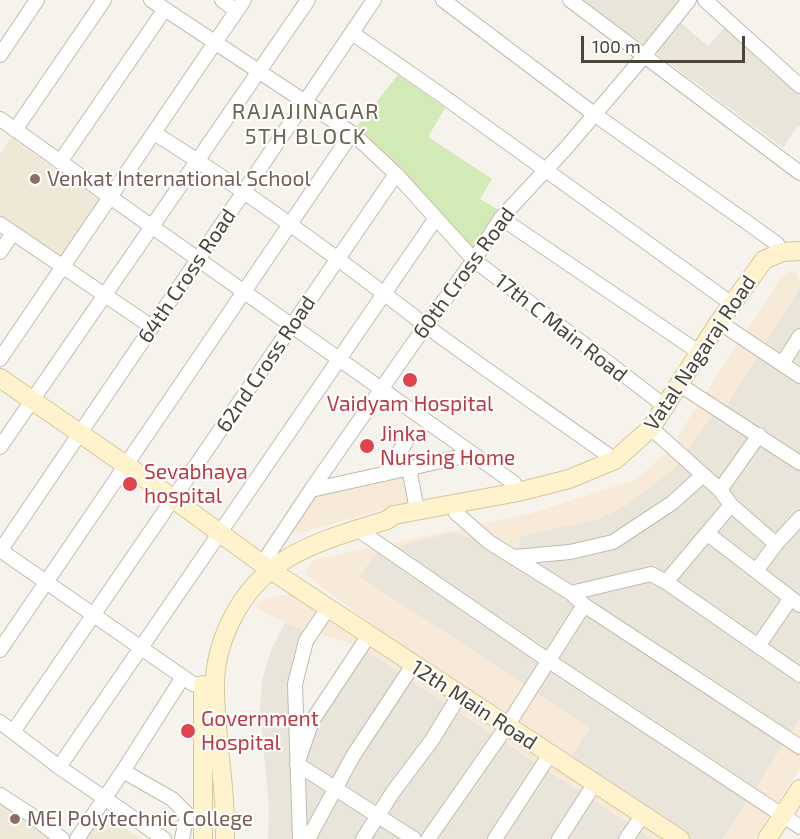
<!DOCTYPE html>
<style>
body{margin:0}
#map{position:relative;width:800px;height:839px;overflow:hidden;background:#f6f3ec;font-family:"Exo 2",sans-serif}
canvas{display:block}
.scale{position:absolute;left:581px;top:36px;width:164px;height:27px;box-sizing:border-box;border:3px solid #4b4439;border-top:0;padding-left:8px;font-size:18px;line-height:21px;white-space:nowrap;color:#4b4439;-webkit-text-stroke:4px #fff;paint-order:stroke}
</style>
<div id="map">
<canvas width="800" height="839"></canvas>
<div class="scale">100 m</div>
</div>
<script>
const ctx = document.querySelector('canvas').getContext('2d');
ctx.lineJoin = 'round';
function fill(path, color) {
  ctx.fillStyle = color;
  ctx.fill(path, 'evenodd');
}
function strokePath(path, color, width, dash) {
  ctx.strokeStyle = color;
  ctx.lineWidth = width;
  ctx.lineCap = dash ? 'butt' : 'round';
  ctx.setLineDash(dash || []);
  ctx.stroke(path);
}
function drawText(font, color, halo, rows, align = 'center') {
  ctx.font = font + ' "Exo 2",sans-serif';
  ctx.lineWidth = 4.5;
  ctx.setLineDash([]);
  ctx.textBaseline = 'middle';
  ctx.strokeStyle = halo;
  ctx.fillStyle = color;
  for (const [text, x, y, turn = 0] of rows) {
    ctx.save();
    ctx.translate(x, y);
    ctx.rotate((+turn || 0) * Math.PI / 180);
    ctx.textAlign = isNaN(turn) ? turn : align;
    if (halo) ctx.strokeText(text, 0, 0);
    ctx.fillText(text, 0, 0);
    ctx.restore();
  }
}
const residential = new Path2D(`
 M576 0H687L645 51Z
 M678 21 708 46 728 24 800 89V127L798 125 783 148 653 51Z
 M800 287V719L723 839H676L564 767 589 728 359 577 376 552 453 532 510 549 518 548 520 536 599 519 718 408 724 409Z
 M285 623 315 633 299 684 300 738 359 646 652 839H268L269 806 260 712 262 680 272 648Z`);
const commercial = new Path2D(`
 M794 270 800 282V287L724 410 718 408 674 469 627 505 599 519 520 536 518 548 510 549 453 532 376 553 359 576 589 727 564 767 304 574 313 560 529 514 635 480 666 454 782 276Z
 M407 470 412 501 296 534 290 531 318 492Z
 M290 593 668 839H652L359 646 285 623 256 608 257 602Z
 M800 719V768L754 839H723Z`);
const education = new Path2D(`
 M11 138 105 204 64 264 0 219V154Z
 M0 799 61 839H0Z
 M100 812 142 839H84Z`);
const green = new Path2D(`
 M398 75 445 108 428 137 492 179 480 199 500 211 474 252 354 130Z`);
const street = new Path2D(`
 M151 0 352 133 396 174 474 260 666 407
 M222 0 236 11
 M443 0 594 114 755 228 777 244 782 252
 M570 0 800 173
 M705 0 800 86
 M352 33 440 94 732 304
 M0 55 37 0
 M0 119 514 483 518 492
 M15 130 104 0
 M154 133C249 192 337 257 425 325 487 371 552 415 615 460
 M60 162 165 9
 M501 218 700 353
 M0 224 152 327
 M0 252 13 233
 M719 322 800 376
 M0 359 244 0
 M782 364 800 336
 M680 385 800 463
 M651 428 720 490 731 505 776 544
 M0 447 308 0
 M409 468 417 510
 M384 474 406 442
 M311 490 473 454
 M720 490 759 435
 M453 504 456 513 489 542 571 593 584 605 800 747
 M357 529 549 661 800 827
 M708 534 800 605
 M0 550 183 677
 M0 551 374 0
 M515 557 570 552 613 542 672 503 703 475
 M262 564 311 490 426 325 474 260 501 218 567 147 645 55 689 0
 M756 571 776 544 800 518
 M666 582 800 675
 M571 593 651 574 666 582 731 505
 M369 635 312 721 297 764 414 839
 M758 646 791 598
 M0 650 352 133
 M0 722 59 767 164 839
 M13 732 396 174
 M59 767 436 218
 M123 771 172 799 187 814 182 839
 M0 795 31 815 62 839
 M77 839 123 771 183 677 193 684 203 685
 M300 839 295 684 306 641 328 608
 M308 839 353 756 413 665
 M363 839 393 792 432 740 460 694
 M428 839 507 726 584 605
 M495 839 550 754
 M559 839 595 783
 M626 839 643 815`);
const secondary = new Path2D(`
 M0 378 153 484 269 569 680 839
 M203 839V685
 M225 839C227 791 215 738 215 689 214 666 220 644 230 623 262 554 321 541 387 520L394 515 518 492 569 479 615 460 651 428 719 322 764 260 782 252 800 251
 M767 839 800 789`);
const markers = [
 [35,179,6,"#8d6e63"],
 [410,380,8,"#e0444e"],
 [367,446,8,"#e0444e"],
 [130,484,8,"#e0444e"],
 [188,731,8,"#e0444e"],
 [15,819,6,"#8d6e63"]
];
const educationNames = [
 ["Venkat International School",47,179],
 ["MEI Polytechnic College",27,819]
];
const streetNames = [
 ["60th Cross Road",464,273,-54],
 ["64th Cross Road",187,276,-56],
 ["17th C Main Road",561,328,38],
 ["Vatal Nagaraj Road",700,353,-56],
 ["62nd Cross Road",266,364,-56],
 ["12th Main Road",474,705,33]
];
const healthNames = [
 ["Vaidyam Hospital",410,404,"center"],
 ["Jinka",380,434],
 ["Nursing Home",380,458],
 ["Sevabhaya",144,472],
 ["hospital",144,496],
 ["Government",201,719],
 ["Hospital",201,743]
];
const neighbourhoodNames = [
 ["RAJAJINAGAR",306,112],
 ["5TH BLOCK",306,137]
];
fill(residential, '#eae5da');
fill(commercial, '#f7ead8');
fill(education, '#efe8d6');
fill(green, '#d2eab5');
strokePath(street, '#c2bbae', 16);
strokePath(secondary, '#d6c79b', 20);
strokePath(street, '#fff', 14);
strokePath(secondary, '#fff3cd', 18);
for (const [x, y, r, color] of markers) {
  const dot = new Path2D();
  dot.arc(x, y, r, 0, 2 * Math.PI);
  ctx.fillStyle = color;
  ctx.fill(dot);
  strokePath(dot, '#fff', 2);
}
drawText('21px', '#785e54', '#fff', educationNames, 'left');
drawText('21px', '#4b4439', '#fff', streetNames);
drawText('21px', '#be3a42', '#fff', healthNames, 'left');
ctx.letterSpacing = '1.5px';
drawText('22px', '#6e6250', '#fff', neighbourhoodNames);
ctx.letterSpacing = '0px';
</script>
